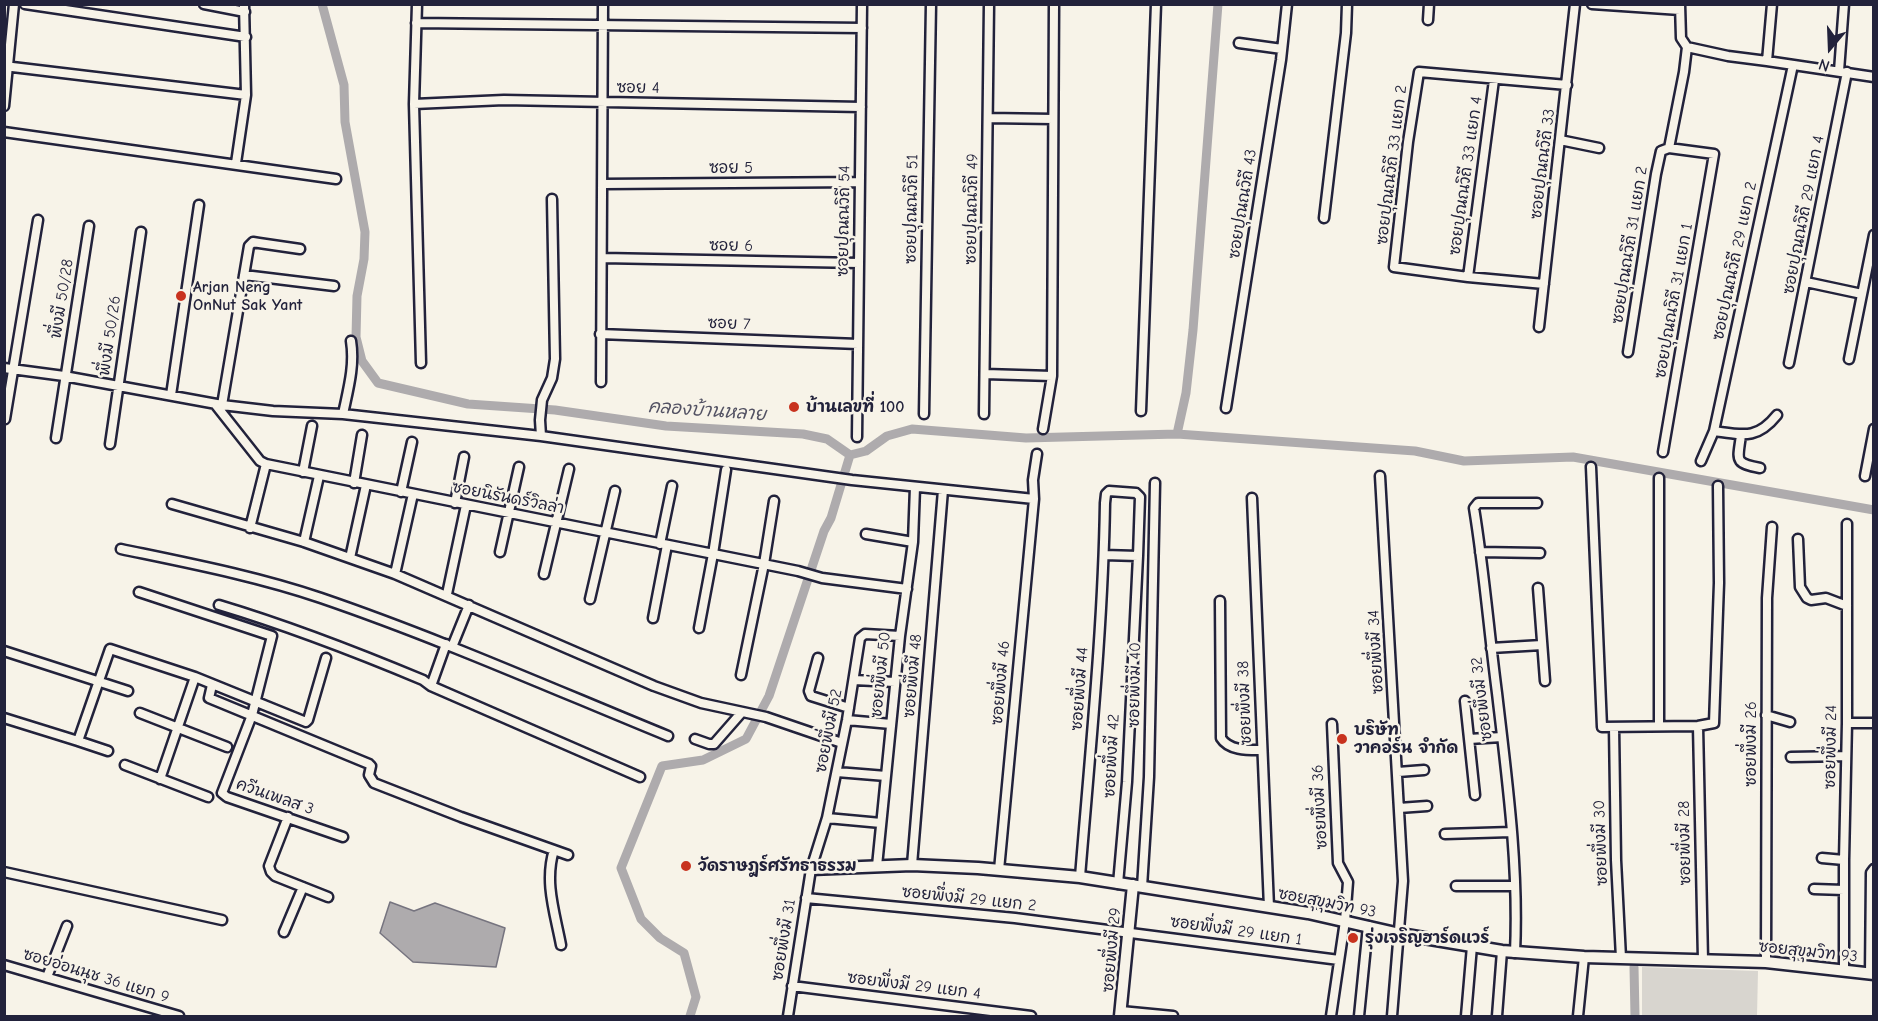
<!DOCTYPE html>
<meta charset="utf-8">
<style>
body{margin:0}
#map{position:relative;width:1878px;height:1021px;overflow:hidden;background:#f7f3e8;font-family:"Comic Neue",sans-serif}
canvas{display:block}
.frame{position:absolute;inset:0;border:6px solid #22223b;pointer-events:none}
.north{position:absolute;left:1800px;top:18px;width:60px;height:60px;-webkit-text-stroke:4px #f7f3e8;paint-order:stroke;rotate:199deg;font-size:16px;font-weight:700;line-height:24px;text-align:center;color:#22223b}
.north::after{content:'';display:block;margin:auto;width:21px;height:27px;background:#22223b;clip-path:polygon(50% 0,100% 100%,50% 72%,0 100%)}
</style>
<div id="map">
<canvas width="1878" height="1021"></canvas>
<div class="frame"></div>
<div class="north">N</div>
</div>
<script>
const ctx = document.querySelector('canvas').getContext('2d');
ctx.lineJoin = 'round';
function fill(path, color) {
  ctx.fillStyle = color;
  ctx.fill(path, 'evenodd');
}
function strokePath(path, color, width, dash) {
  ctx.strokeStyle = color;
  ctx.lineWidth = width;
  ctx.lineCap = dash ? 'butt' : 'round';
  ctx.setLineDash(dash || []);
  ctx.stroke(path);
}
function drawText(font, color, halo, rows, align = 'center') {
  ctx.font = font + ' "Comic Neue","Playpen Sans Thai",sans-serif';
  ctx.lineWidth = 5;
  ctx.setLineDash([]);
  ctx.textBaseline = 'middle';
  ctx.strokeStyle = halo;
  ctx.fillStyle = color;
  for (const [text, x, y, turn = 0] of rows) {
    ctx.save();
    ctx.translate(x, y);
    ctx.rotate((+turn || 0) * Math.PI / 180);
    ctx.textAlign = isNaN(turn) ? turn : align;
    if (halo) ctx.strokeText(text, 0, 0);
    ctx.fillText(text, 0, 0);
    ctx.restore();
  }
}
const green = new Path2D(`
 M1642 967 1758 971 1757 1016H1642Z`);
const water = new Path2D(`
 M390 902 414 911 435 903 505 928 496 967 413 962 380 933Z`);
const canal = new Path2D(`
 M322 4 344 85 345 122 365 232 364 259 357 296 356 337 362 361 378 383 468 404 555 410 666 426 803 434 827 439 850 455 831 518 824 531 769 696 746 739 703 760 662 766 621 868 641 919 660 938 684 953 696 997 690 1016
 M1177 434 1186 393 1193 330 1218 4
 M850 455 866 451 887 436 912 429 1026 438 1177 434 1415 451 1464 461 1573 457 1874 510
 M1634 967 1635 1016`);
const minor = new Path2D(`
 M25 4 246 37
 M204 4 245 12
 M417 4 414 104 421 363
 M1592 4 1680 10
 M1772 4 1767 61 1874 77
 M1428 20 1429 4
 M416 23 862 28
 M1239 43 1282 49
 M1687 47 1728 56 1767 61
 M4 66 246 95
 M1839 71 1844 4
 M414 104 504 100 861 107
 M4 106 14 4
 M988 118 1053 119
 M4 132 336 179
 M1560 140 1599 148
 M236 163 246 95 244 4
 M603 184 860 182
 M1324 218 1346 33 1347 4
 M603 258 859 263
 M244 275 334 286
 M1468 277 1494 80
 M1806 282 1862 294
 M1544 284 1468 277 1394 267 1408 142 1419 72 1567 85
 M1539 327 1575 4
 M600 334 858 344
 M1628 352 1656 174 1661 151 1669 148
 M1849 359 1874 235
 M1789 363 1847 72
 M4 368 64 376 222 405 273 411 343 414 541 436 852 480 1034 499
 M985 374 1052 376
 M601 382 603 4
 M171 395 199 205
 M215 404 260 461 266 464 798 571 822 578 907 589
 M222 405 249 246 253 242 259 243 300 249
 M1226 408 1281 60 1287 4
 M1141 411 1156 4
 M343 414C348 390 355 366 351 341
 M924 414 931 4
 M984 414 989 4
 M5 419 38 220
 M1043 429 1052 376 1054 4
 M1714 431C1743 435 1757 440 1777 415
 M1741 435C1738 460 1733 463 1760 468
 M541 436 540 420 542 400 552 378 555 359 552 199
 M857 437 862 4
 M56 438 89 226
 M110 444 141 232
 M1663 452 1714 154 1669 148 1684 72 1687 47 1681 38 1680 4
 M1701 461 1714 431 1793 65
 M1591 467 1602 727 1698 726 1714 723 1719 583 1718 486
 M303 472 312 426
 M1380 476 1403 881 1392 1016
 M1865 476 1874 429
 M1659 478V726
 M354 483 362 435
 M401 492 412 442
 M1252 498 1269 907
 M455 503 464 457
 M172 504 304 542 395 574 654 686 701 703 766 717 842 743
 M250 528 266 464
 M866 534 913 542
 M1798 539 1800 587 1807 598 1811 600 1826 598 1847 606
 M304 542 319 476
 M660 544 672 486
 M121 549C188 563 256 576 321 598 438 638 553 689 668 736
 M500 552 519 467
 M1480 552 1540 553
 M1104 555 1138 556 1127 782 1118 884
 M350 558 366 485
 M395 574 413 494
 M544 574 569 469
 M1538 588 1545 681
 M139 592 272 636 252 715 222 793 227 797 343 837
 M447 594 466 505
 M590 599 615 491
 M1220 601 1221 738C1229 751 1249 750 1262 750
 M219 605C289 626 356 652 423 680L431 686 640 777
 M653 618 667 545
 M699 628 713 554 726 470
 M452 647 469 605
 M1491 648 1542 645
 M4 651 128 691
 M818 658 809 691 811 696 849 708
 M741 675 764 564 774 501
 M854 680 895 682
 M212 685 209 698 369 764 371 766 369 775 374 783 461 817 568 855
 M431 686 446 644
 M1465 701 1475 795
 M140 713 227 747
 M1766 715 1790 722
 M4 718 78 741
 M847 720 891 724
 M1847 723H1874
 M1698 726 1703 960
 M1614 727 1616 860 1621 958
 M695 739 709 744H714L742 712
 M1469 739 1502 737
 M108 751 78 741 110 649 195 677 306 722 308 720 326 658
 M1791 757 1846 756
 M125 765 208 797
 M837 772 886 776
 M1398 772 1424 770
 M160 779 195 677
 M1399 808 1427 806
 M288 817 269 866 271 872 275 876 328 897
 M827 818 881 823
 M1445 834 1511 832
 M554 850C544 882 555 913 561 945
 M1822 858 1844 860
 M912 865 943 490
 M877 866 900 636 913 542 915 487
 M999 870 1034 499 1033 480 1037 454
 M4 872 222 920
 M1080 877C1090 753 1103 628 1105 503L1106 494 1109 491 1136 493 1140 497 1138 556
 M1456 886H1515
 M1142 887 1149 777 1155 483
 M1814 889 1844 890
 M806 898 1015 918 1339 960
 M284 932 303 887
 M1515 953C1519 866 1507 779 1497 693 1489 632 1484 569 1474 508L1478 503H1537
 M1766 962 1767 598 1772 527
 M4 965 179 1016
 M1844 971V860L1847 723V524
 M1870 974 1871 873 1874 869
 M47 977 67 926
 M792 986 1031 1016
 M1121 1011 1173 1016
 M788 1016 811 869 827 818 847 720 860 638 865 634 900 636
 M1331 1016 1345 921 1348 882 1338 863 1332 724
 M1359 1016 1368 926
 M1466 1016 1472 946
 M1497 1016 1502 951
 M1578 1016 1584 957`);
const tertiary = new Path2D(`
 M811 869 912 865 978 868 1080 877 1308 913 1400 934 1502 951 1584 957 1766 962 1874 974
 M1120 1016 1133 885`);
const markers = [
 [181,296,6,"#c8321e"],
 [794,407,6,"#c8321e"],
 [1342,739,6,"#c8321e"],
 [686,866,6,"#c8321e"],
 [1353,938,6,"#c8321e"]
];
const streetNames = [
 ["ซอย 4",638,88,1],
 ["ซอยปุณณวิถี 33",1543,164,-83],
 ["ซอยปุณณวิถี 33 แยก 2",1392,165,-83],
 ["ซอย 5",731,168],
 ["ซอยปุณณวิถี 33 แยก 4",1466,176,-82],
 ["ซอยปุณณวิถี 43",1243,204,-81],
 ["ซอยปุณณวิถี 51",912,209,-89],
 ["ซอยปุณณวิถี 49",972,209,-89],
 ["ซอยปุณณวิถี 29 แยก 4",1804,215,-79],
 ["ซอยปุณณวิถี 54",844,221,-89],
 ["ซอยปุณณวิถี 31 แยก 2",1630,245,-81],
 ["ซอย 6",731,246,1],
 ["ซอยปุณณวิถี 29 แยก 2",1735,261,-78],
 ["พึ่งมี 50/28",62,299,-81],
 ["ซอยปุณณวิถี 31 แยก 1",1674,301,-80],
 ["ซอย 7",729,324,2],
 ["พึ่งมี 50/26",110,336,-82],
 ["ซอยนิรันดร์วิลล่า",508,498,11],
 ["ซอยพึ่งมี 34",1376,652,-93],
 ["ซอยพึ่งมี 50",881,675,-84],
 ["ซอยพึ่งมี 48",913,676,-85],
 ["ซอยพึ่งมี 46",1001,683,-85],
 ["ซอยพึ่งมี 40",1135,685,-89],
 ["ซอยพึ่งมี 44",1080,689,-86],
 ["ซอยพึ่งมี 32",1482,699,-97],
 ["ซอยพึ่งมี 38",1245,703,-92],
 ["ซอยพึ่งมี 52",829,731,-79],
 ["ซอยพึ่งมี 26",1751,744,-90],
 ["ซอยพึ่งมี 24",1831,747,-89],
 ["ซอยพึ่งมี 42",1112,756,-87],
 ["ควีนเพลส 3",275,797,19],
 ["ซอยพึ่งมี 36",1320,807,-93],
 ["ซอยพึ่งมี 30",1601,843,-92],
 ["ซอยพึ่งมี 28",1685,843,-91],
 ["ซอยพึ่งมี 29 แยก 2",969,899,6],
 ["ซอยสุขุมวิท 93",1327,903,11],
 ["ซอยพึ่งมี 29 แยก 1",1236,931,8],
 ["ซอยพึ่งมี 31",784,940,-81],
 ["ซอยพึ่งมี 29",1112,950,-85],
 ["ซอยสุขุมวิท 93",1808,952,6],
 ["ซอยอ่อนนุช 36 แยก 9",96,976,17],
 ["ซอยพึ่งมี 29 แยก 4",914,986,7]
];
const poiNames = [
 ["Arjan Neng",193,287],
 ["OnNut Sak Yant",193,305],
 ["บ้านเลขที่ 100",806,407],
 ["บริษัท",1354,730],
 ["วาคอร์น จำกัด",1354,748],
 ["วัดราษฎร์ศรัทธาธรรม",698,866],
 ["รุ่งเจริญฮาร์ดแวร์",1365,938]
];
const waterNames = [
 ["คลองบ้านหลาย",707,411,4]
];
fill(green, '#d8d5cf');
fill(water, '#aeabad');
strokePath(water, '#76747f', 1.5);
strokePath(canal, '#aeabad', 9);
strokePath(minor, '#22223b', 13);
strokePath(tertiary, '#22223b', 15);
strokePath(minor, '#f7f3e8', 8);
strokePath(tertiary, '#f7f3e8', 10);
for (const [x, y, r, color] of markers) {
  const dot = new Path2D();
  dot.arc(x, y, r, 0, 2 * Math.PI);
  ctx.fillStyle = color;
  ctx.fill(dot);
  strokePath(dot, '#f7f3e8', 2);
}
drawText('16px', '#22223b', '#f7f3e8', streetNames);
drawText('bold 16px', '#22223b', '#f7f3e8', poiNames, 'left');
drawText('italic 18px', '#535263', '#f7f3e8', waterNames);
</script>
